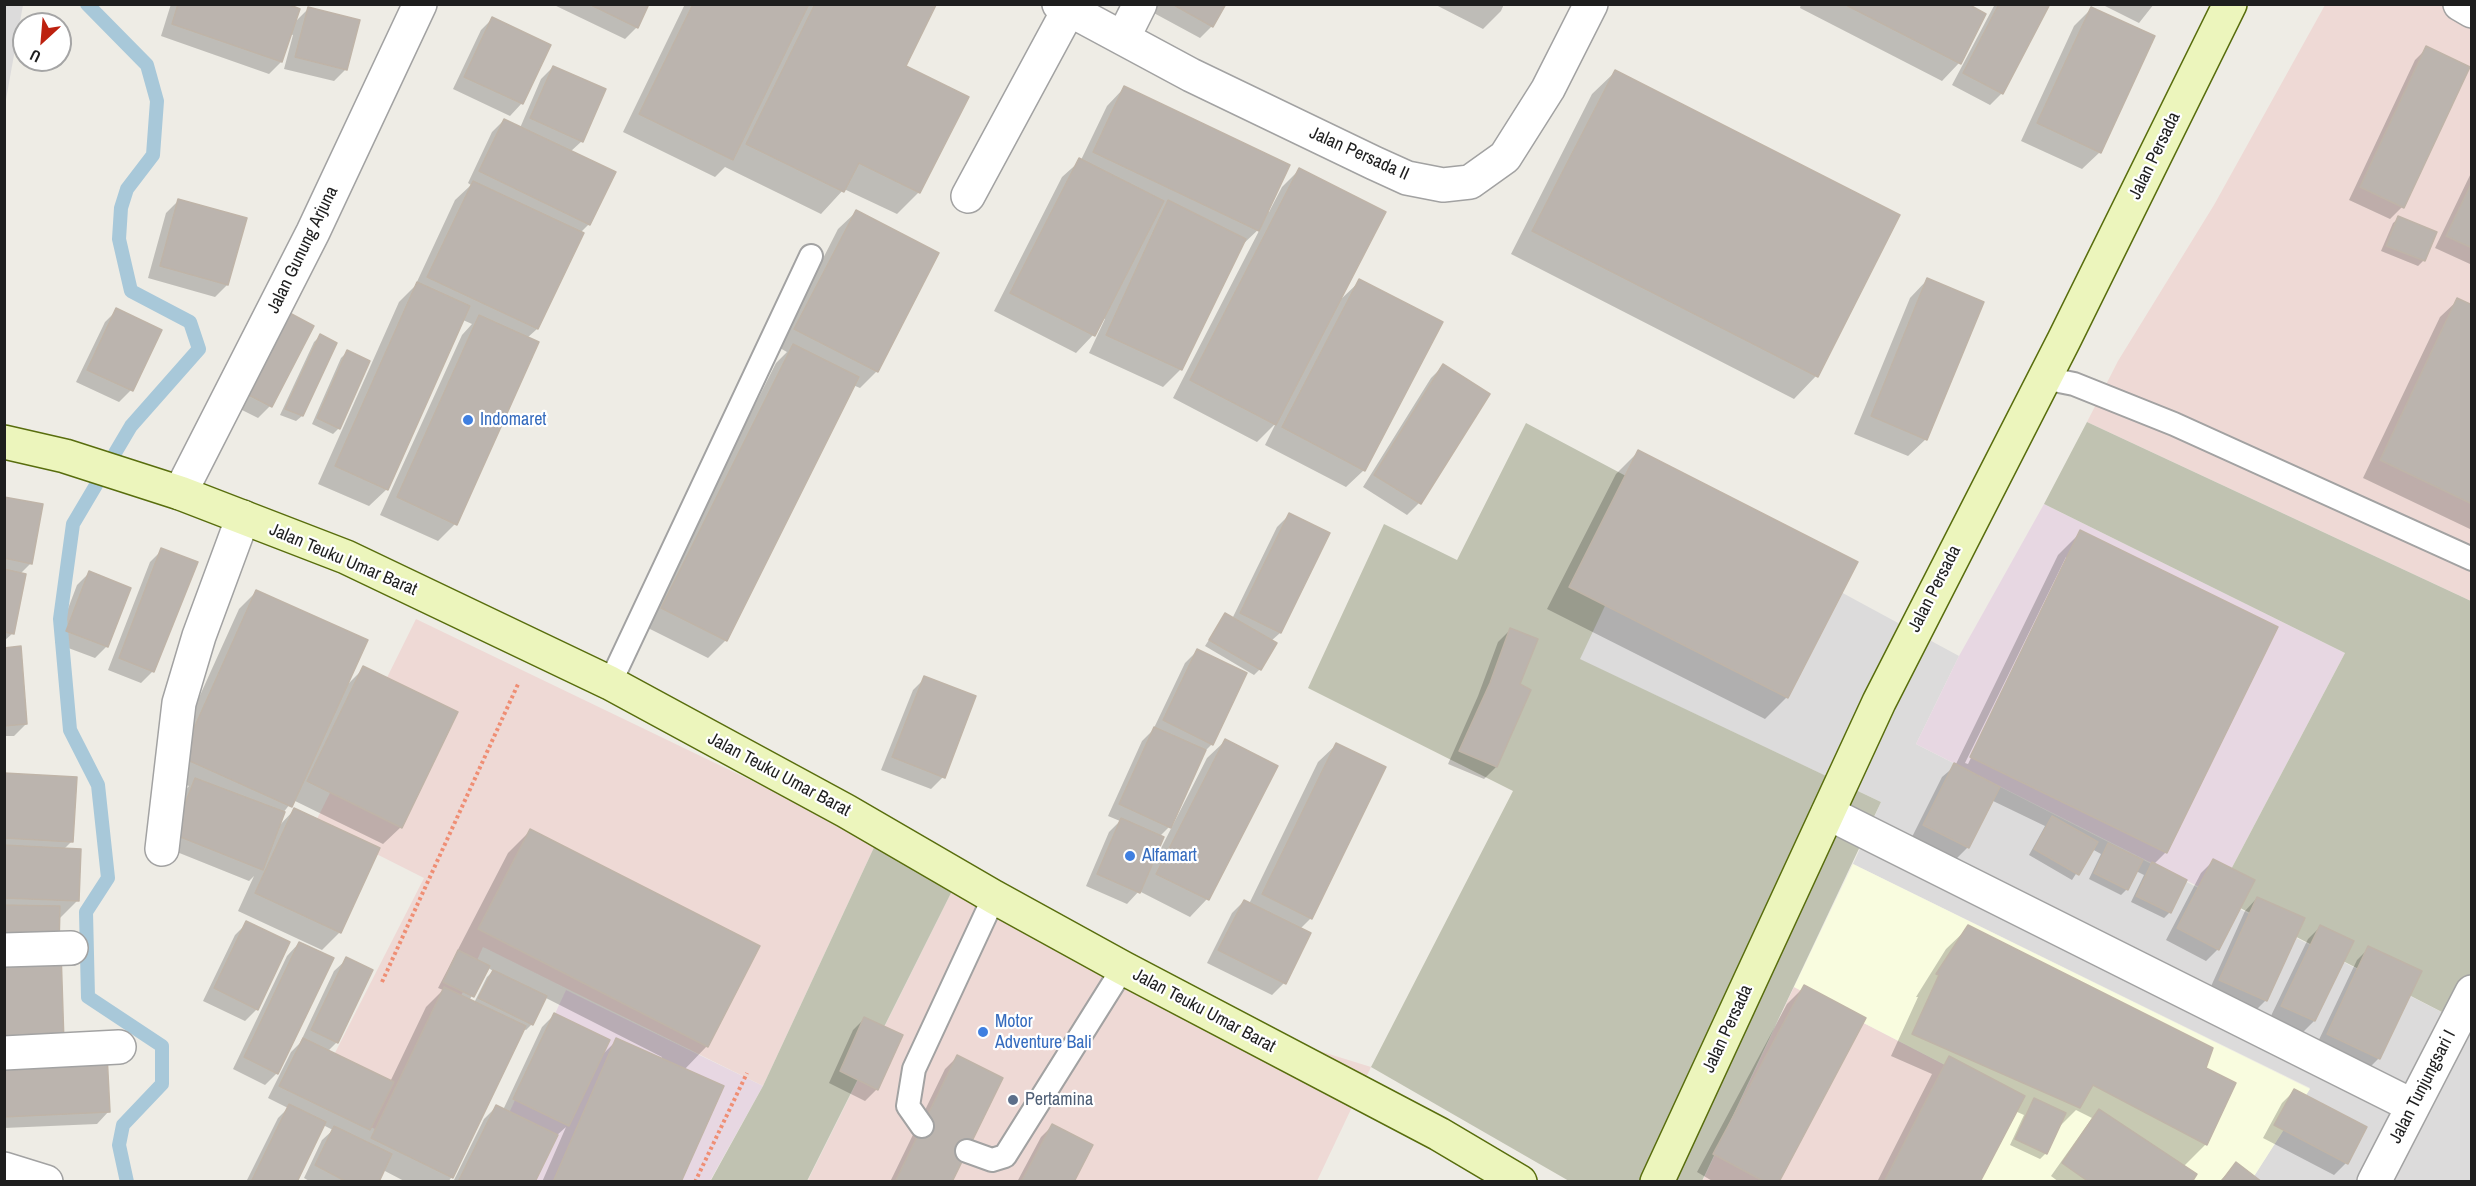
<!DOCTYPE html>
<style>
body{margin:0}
#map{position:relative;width:2476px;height:1186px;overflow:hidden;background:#eeece5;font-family:"Archivo Narrow",sans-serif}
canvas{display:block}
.frame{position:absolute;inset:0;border:6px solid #1e1e1e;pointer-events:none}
.north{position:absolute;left:12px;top:12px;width:60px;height:60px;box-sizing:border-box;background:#fff;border:2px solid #a5a5a5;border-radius:50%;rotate:206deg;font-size:16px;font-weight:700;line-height:24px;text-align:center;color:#1e1e1e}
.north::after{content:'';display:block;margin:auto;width:21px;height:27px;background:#bd210f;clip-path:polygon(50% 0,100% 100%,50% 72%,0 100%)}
</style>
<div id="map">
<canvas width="2476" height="1186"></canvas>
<div class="frame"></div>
<div class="north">U</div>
</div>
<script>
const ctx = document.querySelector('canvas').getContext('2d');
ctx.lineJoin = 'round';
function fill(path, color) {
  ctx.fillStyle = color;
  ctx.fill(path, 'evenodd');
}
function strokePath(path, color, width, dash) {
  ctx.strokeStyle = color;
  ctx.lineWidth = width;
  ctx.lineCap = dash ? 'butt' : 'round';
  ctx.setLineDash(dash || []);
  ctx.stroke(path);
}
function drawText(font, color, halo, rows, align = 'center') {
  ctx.font = font + ' "Archivo Narrow",sans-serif';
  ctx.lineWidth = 4.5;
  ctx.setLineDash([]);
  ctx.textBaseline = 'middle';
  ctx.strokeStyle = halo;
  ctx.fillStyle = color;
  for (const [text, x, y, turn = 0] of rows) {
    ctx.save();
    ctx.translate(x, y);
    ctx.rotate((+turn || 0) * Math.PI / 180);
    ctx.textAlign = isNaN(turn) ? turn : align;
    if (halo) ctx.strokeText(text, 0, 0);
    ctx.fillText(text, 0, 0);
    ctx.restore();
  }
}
const residential = new Path2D(`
 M5 4 23 5 5 105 4 5Z
 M1658 493 1959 656 1916 744 2471 1027V1181H2251L2310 1088 1853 864 1881 802 1579 659Z`);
const commercial = new Path2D(`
 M2467 4 2471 7V601L2087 422 2118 361 2214 205 2325 5Z
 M416 619 877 841 763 1086 483 947 397 1139 311 1100 424 878 315 823Z
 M957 881 1216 1019 1371 1067 1317 1181 807 1182Z
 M1794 987 1978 1082 1930 1181 1702 1182Z`);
const industrial = new Path2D(`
 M2044 504 2345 653 2217 896 1916 744 1959 656Z
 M566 990 763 1086 710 1181 477 1182Z`);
const education = new Path2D(`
 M1853 864 2310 1089 2251 1181H1930L1978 1082 1794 987Z`);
const construction = new Path2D(`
 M2087 422 2471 601V1027L2217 896 2345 653 2044 504Z
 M1526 423 1658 493 1580 659 1881 802 1702 1181H1569L1371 1067 1513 791 1308 688 1384 524 1457 560Z
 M877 841 957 881 807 1181 710 1182 763 1086Z`);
const shadow = new Path2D(`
 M171 4H284L294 23 308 9 346 69 334 81 284 69 293 35 290 34 281 62 269 74 161 36Z
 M552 4H648L637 27 625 39Z
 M685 4 934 6 904 67 919 192 897 214 844 189 821 214 725 167 715 177 623 132Z
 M1156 4H1224L1212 26 1200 38 1152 12Z
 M1434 4H1504L1501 11 1483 29Z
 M1801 4H1964L1959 63 1942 81 1800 8Z
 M1995 4H2048L2002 93 1990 105 1952 85Z
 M2101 4H2154L2139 23Z
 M2091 9 2100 152 2082 169 2021 141 2074 26Z
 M493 18 549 45 522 103 510 116 453 89 481 30Z
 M2427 48 2402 207 2390 219 2349 200 2415 60Z
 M553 67 582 141 570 152 589 224 580 233H582L537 329 527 338 455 524 438 541 380 515 462 335 472 324 463 320 387 489 369 506 318 484 399 302 415 286 455 200 471 185 468 183 492 132 504 120 520 128 541 79Z
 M1615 72 1898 216 1816 376 1794 399 1511 254 1592 94Z
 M1124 88 1269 212 1282 187 1299 170 1338 302 1360 281 1364 470 1346 487 1265 445 1276 423 1257 442 1173 398 1261 227 1240 247 1181 369 1163 387 1089 353 1105 319 1103 318 1093 335 1076 353 994 311 1062 177 1081 160 1107 106Z
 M2472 171V263L2470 264 2435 248Z
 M178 201 227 285 215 297 148 278 166 213Z
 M856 212 877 371 860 388 853 385 726 640 708 658 644 626 776 363 787 352 778 347 838 229Z
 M2399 218 2424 260 2418 266 2381 251 2393 223Z
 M1927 280 1926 439 1908 456 1854 434 1910 298Z
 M2458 300 2472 306V530L2363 478 2440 317Z
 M117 310 131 390 119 402 76 382 105 322Z
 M286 313 270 406 258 418 232 405Z
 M320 336 336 343 302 416 296 421 280 415 314 342Z
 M347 352 339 428 333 434 312 424 341 358Z
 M1443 366 1488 394 1419 503 1407 515 1363 487 1431 378Z
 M1638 452 1787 697 1765 719 1547 609 1616 474Z
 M4 498 31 563 20 574 13 633 4 641Z
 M1289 515 1328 533 1280 633 1271 641 1260 669 1254 675 1205 646 1225 615 1232 619 1277 527Z
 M2081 532 2166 852 2153 865 2170 912 2164 918 2131 902 2144 875 2136 871 2127 889 2121 895 2089 879 2101 854 2092 849 2072 880 2029 855 2045 826 1991 800 1968 847 1956 859 1912 837 1942 777 1955 766 2058 555ZM2066 557H2069L1968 764 1965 763Z
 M162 550 153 671 141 683 108 670 150 562Z
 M89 573 107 646 95 658 55 643 77 585Z
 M257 591 346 686 364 668 401 827 383 844 293 800 283 813 278 827 294 810 340 932 322 950 238 911 254 876 249 881 162 846 184 792 189 786 164 775 239 609Z
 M1510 630 1518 685 1496 767 1484 779 1448 764 1478 696 1498 642Z
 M4 649 26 724 14 736H4Z
 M1197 651 1212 744 1203 753 1173 823 1159 837 1152 861 1154 862 1207 758 1225 741 1276 766 1207 899 1190 917 1139 891 1127 904 1086 886 1109 832 1120 821 1108 816 1142 741 1153 730 1185 663Z
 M925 678 943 777 931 789 881 770 913 690Z
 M1336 745 1311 918 1300 929 1284 983 1272 995 1207 963 1232 913 1244 901 1249 904 1318 762Z
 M4 774 72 841 63 850 77 901 60 918 4 1056Z
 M530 831 707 1046 684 1070 680 1182H542L566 1127 555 1137 533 1182H453L484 1119 496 1107 503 1110 542 1027 554 1015 603 1054 617 1040 661 1060 662 1057 544 997 532 1024 526 1030 523 1029 451 1178 448 1182H406L383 1170 377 1182H311L304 1178 322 1140 333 1130 323 1125 296 1182H246L278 1118 288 1108 268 1098 291 1052 300 1043 334 971 347 959 337 1042 327 1052 390 1082 426 1007 443 990 438 988 508 853ZM487 967 493 971 487 977 474 1003 469 1001Z
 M2213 861 2218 949 2206 961 2166 940 2201 873Z
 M2257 898 2266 1000 2254 1012 2208 993 2245 911Z
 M247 923 257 1009 245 1021 203 1001 235 935Z
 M1969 927 2204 1069 2206 1144 2183 1167 2190 1182H2059L2051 1176 2092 1118 2076 1110 2057 1129 2046 1153 2040 1159 2010 1145 2024 1115 2015 1111 1979 1182H1877L1932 1074 1891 1056 1918 997H1916L1946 949Z
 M2320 927 2314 1021 2302 1033 2270 1018 2308 939Z
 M299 943 277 1073 265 1085 233 1069 287 956Z
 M2369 948 2379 1058 2367 1070 2316 1046 2357 960Z
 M1804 987 1778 1182H1714L1697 1172 1787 1004Z
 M865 1018 877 1089 865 1101 829 1083 853 1030Z
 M957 1057 951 1182H890L945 1069Z
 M4 1060 109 1111 97 1124 4 1128Z
 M2294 1091 2346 1163 2334 1175 2263 1138 2282 1103Z
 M1053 1125 1072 1182H1017L1041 1137Z
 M2236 1164 2260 1182H2219Z`);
const stream = new Path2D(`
 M87 4 147 65 157 101 153 155 127 189 121 208 119 239 131 291 190 322 199 349 131 426 73 524 60 619 70 730 98 785 108 878 86 912 88 997 162 1046V1084L123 1125 119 1145 127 1182`);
const building = new Path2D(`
 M178 4H288L300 9 282 62 172 24Z
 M589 4H649L638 28Z
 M693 4H809L733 160 639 114Z
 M815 4 936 5 906 66 969 97 920 193 859 163 844 192 746 144Z
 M1172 4H1226L1213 27Z
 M1844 4H1968L1986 14 1961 64Z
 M1999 4H2050L2003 94 1963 73Z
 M308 7 360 20 347 70 295 57Z
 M2091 7 2155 36 2101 153 2037 123Z
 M492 17 551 45 523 104 464 77Z
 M2426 46 2470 67 2404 208 2360 187Z
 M553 66 606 89 583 142 530 118Z
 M1615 70 1900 215 1818 377 1532 231Z
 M1124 86 1290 165 1259 231 1093 152Z
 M504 119 616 172 590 225 479 171Z
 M1079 158 1164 201 1095 336 1010 293Z
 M1299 168 1386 212 1276 425 1190 380Z
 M473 181 584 233 538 329 427 277Z
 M2472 182V248L2446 236Z
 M178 199 247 218 228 285 160 266Z
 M1168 200 1246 239 1182 370 1106 335Z
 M856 210 939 253 878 372 794 329Z
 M2398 216 2437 232 2425 261 2386 246Z
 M1927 278 1984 302 1927 440 1871 416Z
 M1359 279 1443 322 1365 471 1282 427Z
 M417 282 470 306 388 490 335 466Z
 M2457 298 2472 305V504L2380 460Z
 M116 308 162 330 133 391 87 370Z
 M286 311 314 326 272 407 243 392Z
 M479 315 539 342 457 525 397 497Z
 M320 334 337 343 303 416 285 409Z
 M793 344 859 377 727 641 661 608Z
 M347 350 370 361 340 429 317 418Z
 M1443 364 1490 394 1421 504 1374 475Z
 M1638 450 1858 562 1788 698 1569 587Z
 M4 497 43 504 32 564 4 558Z
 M1289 513 1330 533 1281 633 1240 613Z
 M2080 530 2278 627 2167 853 1970 757Z
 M161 548 198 562 154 672 119 658Z
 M4 569 26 574 14 634 4 632Z
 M89 571 131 588 108 647 66 631Z
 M256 590 368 640 292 807 181 757Z
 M1225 613 1277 643 1261 670 1209 640Z
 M1510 628 1538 639 1520 684 1531 690 1497 767 1459 751 1490 683Z
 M21 646 27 724 4 726V648Z
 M1197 649 1247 673 1213 745 1163 720Z
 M363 666 458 712 402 828 307 781Z
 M924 676 976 696 945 778 892 757Z
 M1154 727 1206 750 1171 828 1119 804Z
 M1225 739 1278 766 1209 900 1156 874Z
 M1336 743 1386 767 1312 919 1262 894Z
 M1954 763 2000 787 1969 848 1923 825Z
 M4 773 77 777 73 842 4 838Z
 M195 778 285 812 263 870 173 834Z
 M294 808 380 848 341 933 255 893Z
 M2052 816 2098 842 2079 875 2034 849Z
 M1121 818 1164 837 1140 893 1097 874Z
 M530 829 760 946 708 1047 478 929Z
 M2108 843 2143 860 2128 890 2094 873Z
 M4 845 81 849 79 901 4 898Z
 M2213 859 2255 880 2219 950 2177 928Z
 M2152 862 2187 880 2171 913 2136 896Z
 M2257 897 2305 918 2267 1001 2219 980Z
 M1244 900 1311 933 1286 984 1218 950Z
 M4 905 60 906 59 946 4 945Z
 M246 921 290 942 258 1010 214 988Z
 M1968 925 2213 1048 2206 1068 2236 1083 2207 1145 2093 1085 2080 1108 1912 1034 1939 975 1936 974Z
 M2320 925 2354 941 2315 1021 2281 1006Z
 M299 942 334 958 278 1074 244 1057Z
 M2368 946 2422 971 2380 1059 2327 1034Z
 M458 950 490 966 474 997 443 982Z
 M61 951 64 1043 4 1045V952Z
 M346 957 373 970 338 1043 311 1030Z
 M493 970 547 996 533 1025 478 998Z
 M1804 985 1866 1018 1779 1182H1765L1713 1154Z
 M444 987 526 1026 453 1178 371 1138Z
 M554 1013 610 1040 569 1126 513 1099Z
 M864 1017 903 1035 878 1090 840 1071Z
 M303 1038 394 1082 370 1130 279 1086Z
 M616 1038 724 1086 681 1182H553Z
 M107 1054 110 1112 4 1117V1059Z
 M957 1055 1003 1078 952 1182H895Z
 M1949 1056 2025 1096 1980 1182H1884Z
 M2294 1089 2367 1127 2348 1164 2274 1125Z
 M2034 1098 2066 1113 2047 1154 2015 1139Z
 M289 1104 326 1122 297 1182H251Z
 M496 1105 558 1135 535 1182H458Z
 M2099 1109 2197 1174 2192 1182H2089L2062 1163Z
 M1052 1124 1093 1145 1074 1182H1021Z
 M334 1126 392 1154 379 1182H347L315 1165Z
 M2236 1162 2262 1182H2221Z`);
const path = new Path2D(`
 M382 982 519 682
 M695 1182 747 1073`);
const lane = new Path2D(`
 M2044 378 2074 384 2174 424 2472 559
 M610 683 811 256
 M922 1126 908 1106 914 1069 994 897
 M967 1151 992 1160 1005 1156 1123 968`);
const street = new Path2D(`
 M1059 4 1191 75 1374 163 1407 178 1443 185 1470 182 1505 157 1548 89 1591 4
 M2460 4 2472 11
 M1123 38 1140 4
 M968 196 1069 9
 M180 493 313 232 420 4
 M1828 813 2413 1106
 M162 849 179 703 199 636 243 517
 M4 950 71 948
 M4 1053 119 1047
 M4 1169 46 1182
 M2374 1182 2472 992`);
const secondary = new Path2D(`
 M4 442 65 456 180 493 346 557 610 683 846 811 994 897 1123 968 1439 1134 1520 1182
 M1657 1182 1879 702 2064 340 2230 4`);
const markers = [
 [468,420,6,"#3f7fe0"],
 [1130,856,6,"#3f7fe0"],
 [983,1032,6,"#3f7fe0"],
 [1013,1100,6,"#5c6f8a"]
];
const streetNames = [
 ["Jalan Persada II",1359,154,24],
 ["Jalan Persada",2155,156,-64],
 ["Jalan Gunung Arjuna",303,250,-64],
 ["Jalan Teuku Umar Barat",343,560,23],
 ["Jalan Persada",1935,589,-63],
 ["Jalan Teuku Umar Barat",779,775,28],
 ["Jalan Teuku Umar Barat",1204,1011,28],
 ["Jalan Persada",1728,1029,-65],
 ["Jalan Tunjungsari I",2423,1087,-63]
];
const shopNames = [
 ["Indomaret",480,420],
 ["Alfamart",1142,856],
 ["Motor",995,1022],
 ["Adventure Bali",995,1043]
];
const serviceNames = [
 ["Pertamina",1025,1100]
];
fill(residential, '#dcdbdb');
fill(commercial, '#eed9d5');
fill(industrial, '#e7d7e2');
fill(education, '#f9fcdf');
fill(construction, '#c0c2b1');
fill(shadow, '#0003');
strokePath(stream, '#a8c8d9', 14);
fill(building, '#bbb4ae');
strokePath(building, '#bfb4a8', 1.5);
strokePath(lane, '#a2a2a2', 26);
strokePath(street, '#a2a2a2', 36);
strokePath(secondary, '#586d0d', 36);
strokePath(path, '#ef8e74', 4, [3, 3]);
strokePath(lane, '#fff', 22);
strokePath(street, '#fff', 33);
strokePath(secondary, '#ecf5bc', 33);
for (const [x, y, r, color] of markers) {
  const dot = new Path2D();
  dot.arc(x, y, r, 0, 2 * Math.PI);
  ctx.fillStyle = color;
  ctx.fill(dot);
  strokePath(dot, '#fff', 2);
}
drawText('18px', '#1e1e1e', '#fff', streetNames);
drawText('18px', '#366cbe', '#fff', shopNames, 'left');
drawText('18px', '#4e5e75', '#fff', serviceNames, 'left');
</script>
